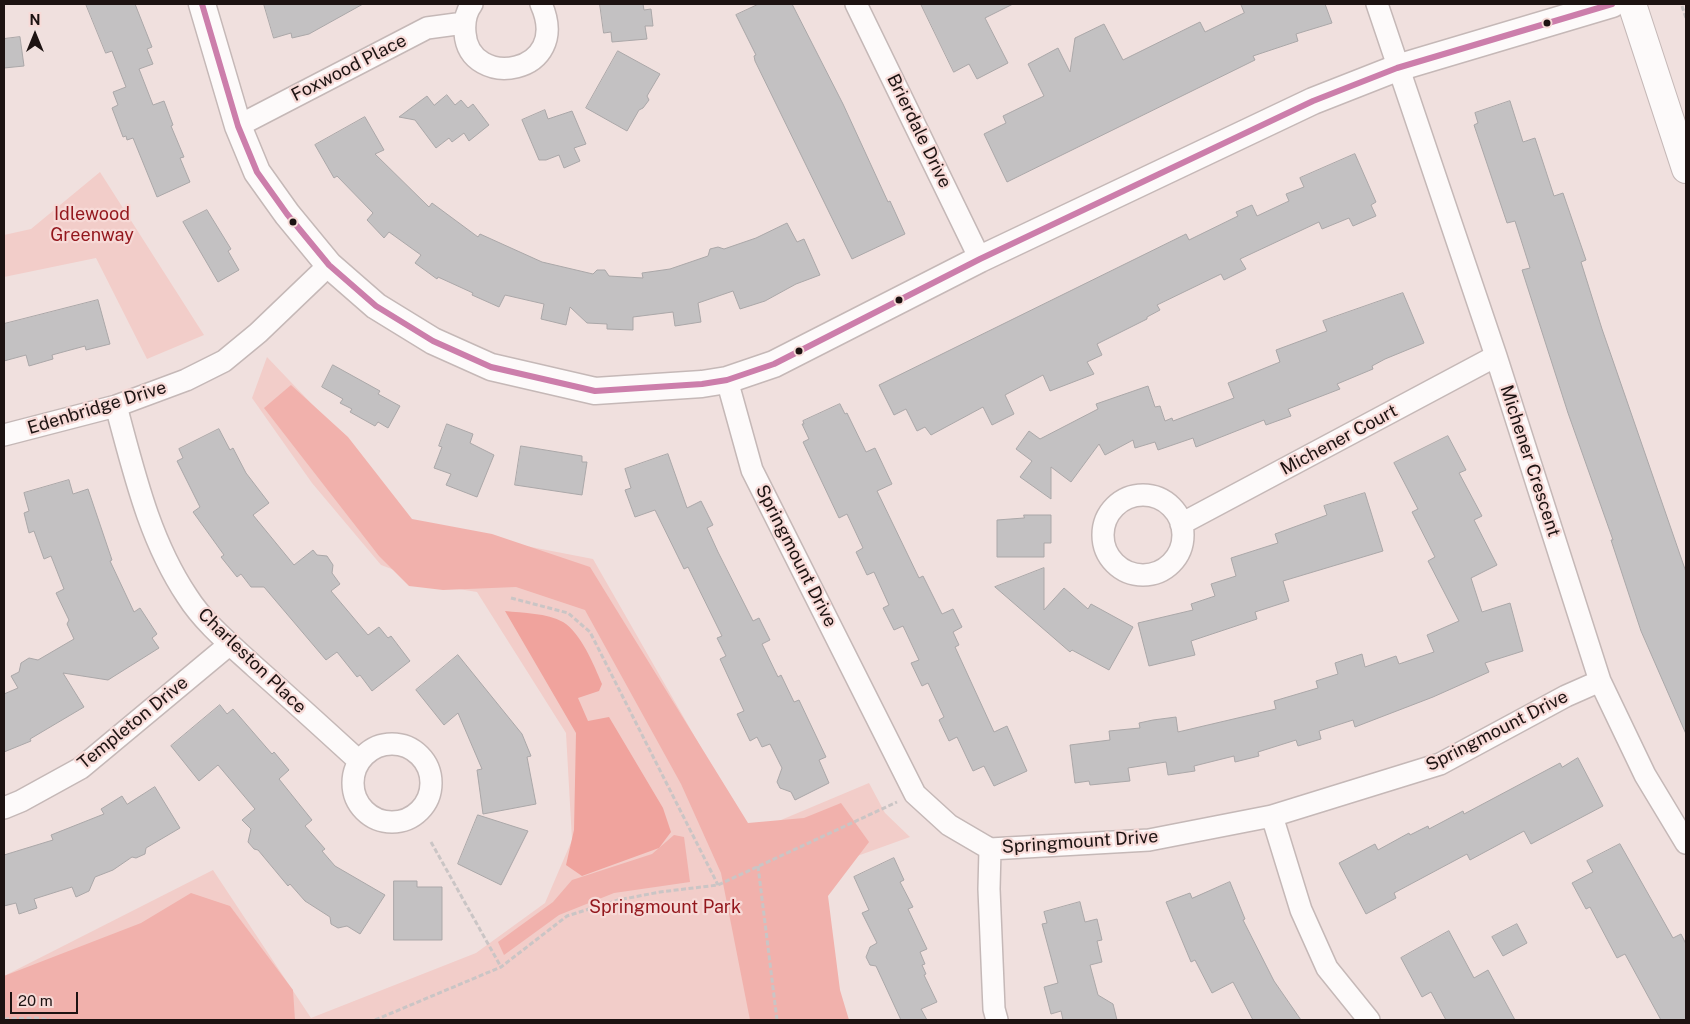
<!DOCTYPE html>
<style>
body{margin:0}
#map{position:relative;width:1690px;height:1024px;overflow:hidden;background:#f0e0de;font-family:"Public Sans",sans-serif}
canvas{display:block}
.frame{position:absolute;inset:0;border:5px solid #1d1312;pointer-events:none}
.north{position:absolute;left:10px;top:10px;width:50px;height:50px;-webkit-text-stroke:4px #f7dad7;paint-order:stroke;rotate:0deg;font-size:14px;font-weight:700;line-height:20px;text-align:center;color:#1d1312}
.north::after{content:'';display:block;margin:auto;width:18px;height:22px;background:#1d1312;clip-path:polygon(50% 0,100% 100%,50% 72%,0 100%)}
.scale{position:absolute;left:10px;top:992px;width:68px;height:22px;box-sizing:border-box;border:2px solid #1d1312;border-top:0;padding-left:6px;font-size:15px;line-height:18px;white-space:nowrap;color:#1d1312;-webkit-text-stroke:4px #f7dad7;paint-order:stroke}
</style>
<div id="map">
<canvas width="1690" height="1024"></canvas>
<div class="frame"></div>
<div class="north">N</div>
<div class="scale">20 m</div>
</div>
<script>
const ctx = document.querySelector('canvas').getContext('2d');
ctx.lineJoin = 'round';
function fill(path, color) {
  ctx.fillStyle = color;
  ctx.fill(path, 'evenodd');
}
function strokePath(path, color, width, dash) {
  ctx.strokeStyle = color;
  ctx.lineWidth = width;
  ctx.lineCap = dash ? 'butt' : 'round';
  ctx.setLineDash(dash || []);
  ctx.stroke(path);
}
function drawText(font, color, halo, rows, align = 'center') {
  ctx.font = font + ' "Public Sans",sans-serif';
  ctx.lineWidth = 4.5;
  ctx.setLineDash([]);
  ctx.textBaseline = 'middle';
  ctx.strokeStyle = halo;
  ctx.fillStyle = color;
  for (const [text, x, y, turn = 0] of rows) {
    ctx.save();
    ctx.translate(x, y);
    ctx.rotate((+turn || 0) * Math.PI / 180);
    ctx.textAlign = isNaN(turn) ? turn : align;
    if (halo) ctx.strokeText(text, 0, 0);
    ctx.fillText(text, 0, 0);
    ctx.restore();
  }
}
const green = new Path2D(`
 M100 172 204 335 147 359 96 258 4 277V235L31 229Z
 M267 357 328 421 402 522 593 559 750 833 869 783 885 813 910 837 846 860 792 919 813 1020H4V976L213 870 311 1018 476 953 545 903 572 840 566 733 477 592 434 585 381 565 312 483 252 398Z`);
const forest = new Path2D(`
 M291 385 348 437 412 519 492 534 590 567 748 823 804 818 841 803 869 842 828 896 840 990 849 1020H750L721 873 681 784 585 610 516 587 443 590 409 586 379 556 264 408Z
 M674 835 684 837 690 882 614 893 559 915 504 955 498 942 553 902 572 880 652 854Z
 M191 893 230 906 293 990 295 1020H4V976L141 923Z`);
const water = new Path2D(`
 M505 611C523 613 547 613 563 622 581 633 594 665 602 684L599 691 578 698 588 721 609 717 663 808 671 832 659 848 582 876 566 865 574 830 576 733Z`);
const building = new Path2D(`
 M86 4H135L152 47 147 49 153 64 139 69 153 105 164 101 173 125 171 126 184 157 180 158 190 182 157 197 133 138 127 140 126 136 123 137 112 108 118 105 113 92 126 87 112 51 106 53Z
 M264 4H363L309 34 292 38 291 33 274 38Z
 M600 4H643L644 10 651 9 653 26H645L647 39 612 42 611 32 604 33Z
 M759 4H792L843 104 888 202 890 201 905 234 852 259 755 61 754 56 756 55 736 15Z
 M921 4H1013L985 18 1008 63 977 79 969 64 954 72Z
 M1241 4H1325L1332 23 1296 34 1298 41 1253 56 1255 60 1007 182 984 134 1006 123 1003 116 1044 96 1028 64 1058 48 1070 72 1075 38 1104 24 1123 60 1200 22 1205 32 1244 13Z
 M20 37 24 66 4 68V39Z
 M618 51 660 74 647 96 649 100 643 108 639 110 627 131 586 108Z
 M447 95 455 105 461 100 468 108 473 104 489 125 469 141 464 133 452 142 449 138 436 148 415 120 399 117 427 96 434 105Z
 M1510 101 1523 142 1535 138 1554 196 1563 193 1586 260 1581 262 1602 329 1686 572V734L1641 631 1611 540H1613L1568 413 1522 270 1530 268 1515 221 1507 223 1474 125 1478 123 1475 113Z
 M545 110 548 119 572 111 586 144 574 148 580 161 564 168 559 155 546 160H539L522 120Z
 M365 117 384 150 375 154 429 207 432 203 478 237 480 234 542 262 593 274 597 270H605L609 276 643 278 642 273 670 269 708 256 710 249 718 247 724 249 756 238 787 223 797 242 804 239 820 275 796 284 765 301 740 309 733 291 698 303 701 322 675 326 673 312 633 317V330L607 329V324L587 323 570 307 566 325 541 319 544 304 505 295 499 307 472 295 473 293 438 277 437 279 415 263 421 255 389 232 384 238 367 220 373 213 337 176 334 178 315 145Z
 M1355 154 1376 202 1371 205 1376 216 1353 226 1349 218 1322 229 1319 222 1240 259 1246 269 1224 280 1221 274 1157 305 1160 310 1147 317V319L1097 344 1102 355 1087 362 1094 374 1050 391 1043 375 1005 395 1014 414 992 425 983 407 931 435 925 427 917 431 906 409 894 415 879 385 1186 234 1189 240 1238 216 1236 212 1252 205 1257 216 1289 201 1286 194 1304 187 1300 178Z
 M207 210 231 249 228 251 239 270 218 282 183 222Z
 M1403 293 1424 343 1385 359 1372 366 1373 369 1337 384 1340 389 1288 409 1291 416 1266 425 1264 420 1196 447 1193 438 1158 450 1155 442 1135 448 1133 440 1105 455 1099 444 1071 482 1051 467V499L1020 477 1032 461 1016 449 1029 431 1040 439 1098 409 1096 404 1148 386 1155 407 1160 406 1165 421 1172 418 1173 421 1234 398 1228 383 1280 362 1276 350 1327 331 1323 321Z
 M98 300 110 344 86 350 85 346 52 355 53 359 29 366 26 355 4 361V324Z
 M333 365 380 391 378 394 400 406 388 428 378 422 375 426 350 412 352 409 340 403 343 399 322 387Z
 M840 404 845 414 847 413 866 452 875 448 892 484 877 491 919 578 923 576 942 614 953 609 962 627 953 632 959 645 955 647 994 732 1007 726 1027 771 994 786 984 766 973 771 957 737 949 741 939 720 944 717 928 683 922 686 911 663 919 660 903 626 894 630 883 608 889 605 874 572 867 575 856 552 863 548 847 514 839 518 803 442 809 439 802 424H804L803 421Z
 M447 424 473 434 470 443 494 455 477 497 446 485 451 474 434 468 442 447 439 446Z
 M219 429 230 450 233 448 246 473 269 503 253 515 294 565 313 550 317 555 327 556 333 565 332 573 340 584 331 591 368 635 379 627 388 638 391 636 410 661 372 691 360 675 357 677 337 652 326 660 264 587H251L241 574 237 577 221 557 224 555 193 512 200 507 177 461 183 458 179 449Z
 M1448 436 1466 470 1459 473 1482 516 1474 520 1497 565 1471 578 1482 612 1510 603 1523 651 1485 663 1489 672 1433 697 1355 727 1353 720 1319 731 1321 739 1298 746 1296 740 1258 752 1259 756 1235 762 1234 756 1194 766 1195 771 1168 775 1166 762 1128 768 1130 781 1090 785 1089 781 1075 783 1070 745 1110 740 1109 731 1140 728 1139 723 1153 720 1176 717 1178 732 1276 709 1274 701 1318 688 1316 681 1338 674 1335 663 1362 654 1365 667 1396 656 1399 664 1434 652 1427 635 1459 621 1428 561 1435 557 1412 512 1418 509 1394 463Z
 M521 446 582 456V462H587L582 495 515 485Z
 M668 454 687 508 701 501 713 525 707 528 718 552 753 621 759 618 770 640 762 644 778 677 781 675 794 702 799 700 826 757 819 760 829 783 795 800 791 792 780 788 777 782 782 768 770 744 762 747 757 737 750 741 737 714 744 711 720 659 726 656 717 638 722 636 688 567 684 569 655 510 635 517 625 490 631 488 625 469Z
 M69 480 73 494 88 489 112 560 110 561 134 612 140 608 157 634 152 638 159 648 108 680 63 673 84 707 30 739 31 741 4 752V694L18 688 11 676 19 672 21 663 29 658 38 660 74 639 67 624 69 620 56 593 64 589 51 556 44 559 34 531 29 533 24 513 29 511 24 493Z
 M1365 493 1383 551 1283 581 1289 601 1255 612 1257 619 1191 641 1195 655 1149 666 1138 623 1193 610 1191 604 1215 596 1211 584 1236 576 1231 558 1278 543 1275 534 1327 515 1324 506Z
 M1024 515H1051V543H1044V557H997V520L1024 518Z
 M1044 568V610L1064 588 1088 609 1091 604 1133 627 1109 670 1072 650 1070 652 995 587Z
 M458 655 522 734 531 756 527 757 536 804 483 814 477 770 482 769 458 713 444 725 416 690Z
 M220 705 227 714 233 709 272 754 274 752 289 770 279 779 312 820 305 826 325 849 322 851 335 866 385 895 360 934 347 926 338 928 331 924 330 917 305 901 290 884 288 886 258 850 254 849 248 842 251 829 242 820 255 809 218 765 199 781 171 746Z
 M1578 758 1603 806 1531 844 1524 831 1470 860 1467 854 1394 893 1396 898 1366 914 1339 863 1375 844 1378 850 1409 833 1410 835 1428 826 1429 829 1463 811 1464 814 1560 763 1562 767Z
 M155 787 180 828 146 848 145 854 136 858 132 857 113 870 95 877 89 891 76 897 72 887 34 899 37 908 19 914 16 903 4 906V855L53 840 51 835 104 814 101 809 122 796 127 804Z
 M478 815 528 831 501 885 458 864Z
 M1620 844 1673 938 1681 934 1686 944V1020H1661L1625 954 1617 958 1590 907 1586 909 1572 883 1593 872 1587 861Z
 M894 858 904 880 900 882 913 907 908 909 927 949 920 952 925 964 922 965 926 974 924 975 937 1002 921 1009 927 1020H901L876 966 870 965 866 957 870 947 877 943 862 913 869 910 854 877Z
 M394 881H417V887H442V940H394Z
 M1230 882 1245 919 1243 920 1274 981 1301 1020H1253L1233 982 1212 993 1195 960 1191 962 1166 902 1190 893 1192 898Z
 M1080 902 1085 922 1097 919 1102 940 1097 941 1102 962 1090 965 1098 995 1113 1004 1117 1020H1063L1061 1011 1051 1014 1044 987 1058 983 1042 924 1047 923 1044 912Z
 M1517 924 1527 943 1503 956 1492 937Z
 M1449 931 1474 978 1488 970 1515 1020H1446L1431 992 1422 997 1401 958Z`);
const path = new Path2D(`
 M1682 6 1686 18
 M511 598 568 613 590 632 718 885
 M431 842 501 967
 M758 866 777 1020
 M4 1019 36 1018 51 1020
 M375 1020 501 967 567 916 618 900 660 892 718 885 897 802`);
const minor = new Path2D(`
 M472 4C466 12 464 23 465 33 469 91 573 75 541 4
 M856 4 980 259
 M1377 4 1496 356 1600 681 1645 775 1686 843
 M238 126 427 28 464 23
 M727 380 752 470 915 794 949 825 990 849 1149 840 1272 816 1440 764 1566 696 1600 681
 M116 406C134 472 149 539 187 596 204 623 231 645 255 667 290 698 324 729 359 761
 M4 435 116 406 186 380 224 361 258 333 329 265
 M1103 535a40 40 0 1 1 80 0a40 40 0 1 1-80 0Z
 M1181 524 1496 356
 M353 783a39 39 0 1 1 78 0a39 39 0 1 1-78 0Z
 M4 808 21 801 81 768 230 644
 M1272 816 1301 910 1327 968 1369 1020
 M990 849 989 889 994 1009 997 1020`);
const tertiary = new Path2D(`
 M202 4 238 126 257 172 287 214 329 265 376 306 433 341 491 367 595 391 702 384 727 380 774 364 980 259 1313 101 1397 68 1612 4`);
const secondary = new Path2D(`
 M1632 4 1686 169`);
const bus1 = new Path2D(`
 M202 4 238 126 257 172 287 214 329 265 376 306 433 341 491 367 595 391 702 384 727 380 774 364 980 259 1313 101 1397 68 1612 4`);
const markers = [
 [1547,23,4.5,"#1d1312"],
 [293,222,4.5,"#1d1312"],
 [899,300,4.5,"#1d1312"],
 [799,351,4.5,"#1d1312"]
];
const streetNames = [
 ["Foxwood Place",349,68,-27],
 ["Brierdale Drive",919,131,64],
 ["Edenbridge Drive",97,408,-17],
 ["Michener Court",1339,440,-28],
 ["Michener Crescent",1530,461,72],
 ["Springmount Drive",796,556,63],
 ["Charleston Place",252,661,44],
 ["Templeton Drive",133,723,-39],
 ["Springmount Drive",1497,731,-27],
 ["Springmount Drive",1080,842,-4]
];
const parkNames = [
 ["Idlewood",92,214],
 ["Greenway",92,235],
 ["Springmount Park",665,907]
];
fill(green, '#f2cdc9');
fill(forest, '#f1b1ac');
fill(water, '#f0a39d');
fill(building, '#c3c1c2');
strokePath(building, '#aaa7a8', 1);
strokePath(minor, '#c5b8b7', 24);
strokePath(tertiary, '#c5b8b7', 29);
strokePath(secondary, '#c5b8b7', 30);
strokePath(path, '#cac5c5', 3, [5, 2.5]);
strokePath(minor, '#fdfafa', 21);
strokePath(tertiary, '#fdfafa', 26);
strokePath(secondary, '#fdfafa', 28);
strokePath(bus1, '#cc7eab', 6);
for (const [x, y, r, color] of markers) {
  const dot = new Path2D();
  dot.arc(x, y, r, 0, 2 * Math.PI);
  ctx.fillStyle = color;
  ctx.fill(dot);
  strokePath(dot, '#f7dad7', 2);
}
drawText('18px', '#1d1312', '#f7dad7', streetNames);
drawText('18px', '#93171d', '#f7dad7', parkNames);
</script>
